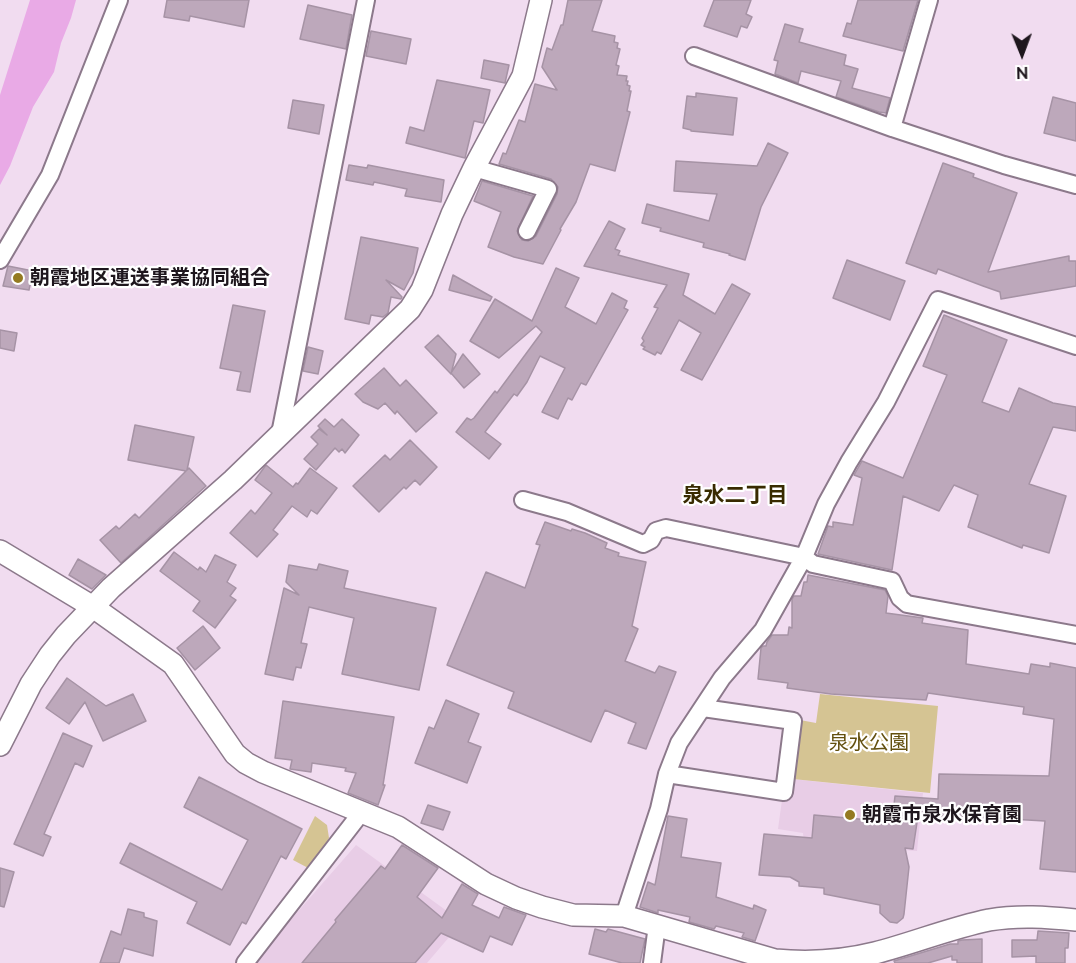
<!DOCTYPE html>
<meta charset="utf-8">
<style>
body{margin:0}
#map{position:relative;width:1076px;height:963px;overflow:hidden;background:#f1dcf0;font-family:Raleway,sans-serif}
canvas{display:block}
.north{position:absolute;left:992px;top:24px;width:60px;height:60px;-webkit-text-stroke:4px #fff;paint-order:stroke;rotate:179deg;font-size:16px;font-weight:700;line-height:24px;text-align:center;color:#1e161d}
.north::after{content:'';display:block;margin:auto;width:21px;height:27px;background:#1e161d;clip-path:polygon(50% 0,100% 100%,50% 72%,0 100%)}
</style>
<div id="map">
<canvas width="1076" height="963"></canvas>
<div class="north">N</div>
</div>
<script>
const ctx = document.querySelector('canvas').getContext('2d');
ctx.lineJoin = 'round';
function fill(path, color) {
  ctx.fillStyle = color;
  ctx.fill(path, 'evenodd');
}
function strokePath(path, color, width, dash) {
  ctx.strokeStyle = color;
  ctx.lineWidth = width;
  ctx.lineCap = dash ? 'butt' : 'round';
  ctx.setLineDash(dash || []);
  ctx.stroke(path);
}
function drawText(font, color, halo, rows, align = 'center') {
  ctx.font = font + ' Raleway,"Noto Sans JP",sans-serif';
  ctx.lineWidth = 4.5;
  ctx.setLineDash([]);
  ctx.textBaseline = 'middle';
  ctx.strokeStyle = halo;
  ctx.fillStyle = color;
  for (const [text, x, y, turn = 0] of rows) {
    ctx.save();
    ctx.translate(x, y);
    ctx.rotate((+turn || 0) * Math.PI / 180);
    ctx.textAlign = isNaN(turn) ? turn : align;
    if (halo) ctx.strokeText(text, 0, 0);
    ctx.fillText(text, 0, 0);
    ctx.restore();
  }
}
const built = new Path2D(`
 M792 779 923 793 917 851 804 843 803 833 778 829 782 800 789 801Z
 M356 845 462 922 427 963H253Z`);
const green = new Path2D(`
 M820 694 938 706 930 793 793 779 800 720 816 723Z
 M315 816 327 825 329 838 312 870 293 860Z`);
const water = new Path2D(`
 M30 0H76L71 18 61 43 54 72 33 107 10 166 0 185V95Z`);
const building = new Path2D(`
 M167 0H249L244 27 190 16 189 21 164 17Z
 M568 0H602L592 31 615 36 614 42 618 43 617 48 620 49 616 65 619 66 617 75 627 76 626 81H628L627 85 630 86 629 91H631L627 111 630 112 615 171 590 164 576 202 560 229 561 230 543 264 514 257 488 247 501 212 474 201 482 181 533 196 517 231 522 240 528 241 536 236 557 194 558 187 551 179 499 164 503 153 506 154 519 120 525 122 535 84 557 90 542 67 547 48 552 50 561 25H563Z
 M714 0H751L746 14 752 17 747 28 741 26 737 37 704 26Z
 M858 0H918L903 51 843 36 847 23 851 24Z
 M308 5 352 15 346 49 300 39Z
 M785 24 803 29 799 42 846 55 844 65 858 69 852 88 890 98 886 113 879 112 836 97 841 81 801 71 798 83 775 74 778 61 774 60Z
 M371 31 411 39 406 64 366 56Z
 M484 60 509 65 505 83 481 78Z
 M437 80 490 90 483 123 474 121 465 158 406 143 410 127 424 131Z
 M696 93 737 98 733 135 691 131V130L683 128 687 96 696 97Z
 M1053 97 1076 103V141L1044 133Z
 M293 100 324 105 319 134 288 128Z
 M768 143 788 153 761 207 745 260 729 255 730 254 703 247 704 243 660 231 661 228 642 223 647 204 709 221 717 194 674 191 676 161 757 166Z
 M943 163 974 174 973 177 1017 193 988 272 1069 256V261H1076V286L1001 299 1000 292 983 286 938 269 936 274 906 263Z
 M349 165 367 168 368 165 444 180 441 202 405 196 407 189 374 182 373 185 346 180Z
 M609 221 625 229 615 249 620 251 618 255 689 274 683 295 715 314 732 284 750 294 702 380 681 370 701 333 679 320 661 354 657 352 655 355 643 349 645 347 641 345 644 341 642 338 658 308 654 307 667 285 584 266Z
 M361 237 418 248 413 273 404 290 386 280 402 297 401 299 391 297 388 313 383 317 371 315 369 324 345 319Z
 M847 260 905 281 890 320 833 298Z
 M8 266 33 271 29 290 3 286Z
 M556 268 579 278 565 307 596 324 612 293 627 301 624 308 628 310 586 385 581 383 572 400 568 398 558 419 542 412 565 368 540 356 527 382 517 396 514 394 485 432 501 444 489 459 456 432 467 418 471 420 474 418 495 391 497 393 542 332 536 326 499 358 470 341 495 299 532 321Z
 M453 275 492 297 490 301 449 290Z
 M233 305 265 311 250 392 237 390 241 372 220 368Z
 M944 315 1007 340 982 402 1009 412 1019 388 1053 403 1076 407V431L1053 427 1029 484 1066 496 1049 553 1023 545 1022 548 968 527 978 495 954 485 939 511 903 496 892 570 818 554 828 526 833 527V522L853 525 862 478 854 475 862 461 903 478 947 375 923 366Z
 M0 330 17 333 14 351 0 348Z
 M438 335 456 354 451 374 425 347Z
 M308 347 323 351 318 374 303 371Z
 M463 354 480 374 464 388 451 373Z
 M384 368 400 386 406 380 437 413 416 432 397 411 395 414 385 403 378 409 363 402 355 394Z
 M325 419 334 427 342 419 359 435 345 453 342 449 339 452 335 448 316 470 304 459 318 444 311 437 319 429 327 435 318 426Z
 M135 425 194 437 187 470 189 468 206 486 121 563 100 540 116 526 119 529 135 514 139 518 186 471 128 460Z
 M410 440 437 467 420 485 415 480 406 489 404 487 379 512 353 486 385 455 390 460Z
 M266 465 293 487 296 483 298 484 310 468 337 488 317 514 311 510 307 517 292 506 273 530 278 534 257 557 230 533 251 510 255 514 272 493 255 480Z
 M545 522 571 531 572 529 585 533 607 543 605 548 619 553 618 556 646 562 632 626 638 629 625 661 655 673 659 666 676 672 646 749 628 743 636 723 605 710 591 742 508 708 514 692 447 665 486 572 525 588 540 545 536 544Z
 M174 552 198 570 200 567 206 572 215 555 236 565 227 582 236 588 230 596 236 600 215 628 193 611 200 601 160 571Z
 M78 559 106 575 92 589 69 575Z
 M319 564 348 571 344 588 436 608 419 690 342 674 354 618 309 607 301 643 307 644 301 668 296 667 293 680 265 674 284 588 299 595 286 582 289 565 317 570Z
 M808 575 885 590 888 596 886 613 923 618 922 623 968 630 966 664 1029 674 1031 664 1050 667V663L1076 668V872L1040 869 1045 821 957 816H918L913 849 905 848 909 867 904 914 903 918 897 923 890 922 880 913V905L824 894V888L799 886V882L790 877 759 875 764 834 812 838 814 815 892 822 895 796 938 799 939 774 1049 776 1054 719 1023 714 1024 707 928 693 926 700 831 694 787 688 788 683 758 679 761 648 763 646H766L767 642 772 635H788L789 627 792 628V599L794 596H801L804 582H807Z
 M203 626 220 648 195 670 177 648Z
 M67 678 106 706 133 694 146 721 103 741 85 702 69 724 46 708Z
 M446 700 479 714 468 742 481 747 467 783 415 763 429 727 434 729Z
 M283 701 394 717 383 785H385L378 805 348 793 356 773 345 771 346 768 312 763 311 772 290 769 292 760 275 758Z
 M63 733 92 746 83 767 75 763 44 834 51 837 43 856 14 844Z
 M199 777 302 829 286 859 281 856 246 924 242 922 230 945 187 923 197 902 120 863 130 843 222 890 248 840 184 807Z
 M428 805 450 812 443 830 421 823Z
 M668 816 687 819 681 857 721 863 716 897 753 909 754 905 766 910 755 941 742 937 744 933 716 926 714 929 689 922 690 917 658 910V913L640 907 648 882 655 885Z
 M402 845 438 868 417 897 442 918 462 884 478 894 472 905 499 918 504 907 526 915 512 945 490 936 483 952 441 933 415 963H302L336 922 335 920 381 866 385 869Z
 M0 868 14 872 4 907 0 906Z
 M128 909 144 913V917L157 921 153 956 124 948 119 963H100L111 931 121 935Z
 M595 929 606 932 608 929 645 939 640 963H622L589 954Z
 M1038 931 1069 933 1068 948H1065V963H1036V956L1012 957V940H1037Z
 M982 939V963H957V960H952V956L928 963H895L894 961 950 944H958V941L962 940Z`);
const minor = new Path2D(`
 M929 0 892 128 1004 165 1076 185
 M694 56 892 128
 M474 168 548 189 527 231
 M0 260 50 175 119 0
 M280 434 366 0
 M523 500 567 512 643 544 651 540 656 531 666 528 804 557 813 564 892 581 900 598 907 604 1076 635
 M667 774 784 792 793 721 703 708
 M624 916 659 809 667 774 679 743 722 678 763 630 804 557 826 504 849 462 886 402 938 300 1076 346
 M245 963 361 813
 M652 963 657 925`);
const tertiary = new Path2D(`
 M0 551 93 607 173 664 235 754 246 763 263 772 398 827 486 884 516 898 542 907 573 915 624 916 775 960C808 963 843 961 875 953 914 943 950 928 989 920 1018 915 1047 917 1076 920
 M0 745 31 684 50 655 66 635 111 588 233 480 410 309 422 290 452 214 474 168 523 76 541 0`);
const markers = [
 [18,278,6,"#947a21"],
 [850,815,6,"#947a21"]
];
const poiNames = [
 ["朝霞地区運送事業協同組合",30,278],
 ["朝霞市泉水保育園",862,815]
];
const parkNames = [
 ["泉水公園",869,743]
];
const neighbourhoodNames = [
 ["泉水二丁目",735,496]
];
fill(built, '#e8cde6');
fill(green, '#d5c493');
fill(water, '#e9aae6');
fill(building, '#bda8bb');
strokePath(building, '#a693a5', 1.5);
strokePath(minor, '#8c798b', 20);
strokePath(tertiary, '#8c798b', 24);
strokePath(minor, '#fff', 16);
strokePath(tertiary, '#fff', 21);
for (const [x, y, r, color] of markers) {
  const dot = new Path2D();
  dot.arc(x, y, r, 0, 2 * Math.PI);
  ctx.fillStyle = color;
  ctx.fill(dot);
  strokePath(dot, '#fff', 2);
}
drawText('bold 20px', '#1e161d', '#fff', poiNames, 'left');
drawText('20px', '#63500f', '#fff', parkNames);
drawText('bold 21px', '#382b01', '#fff', neighbourhoodNames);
</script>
